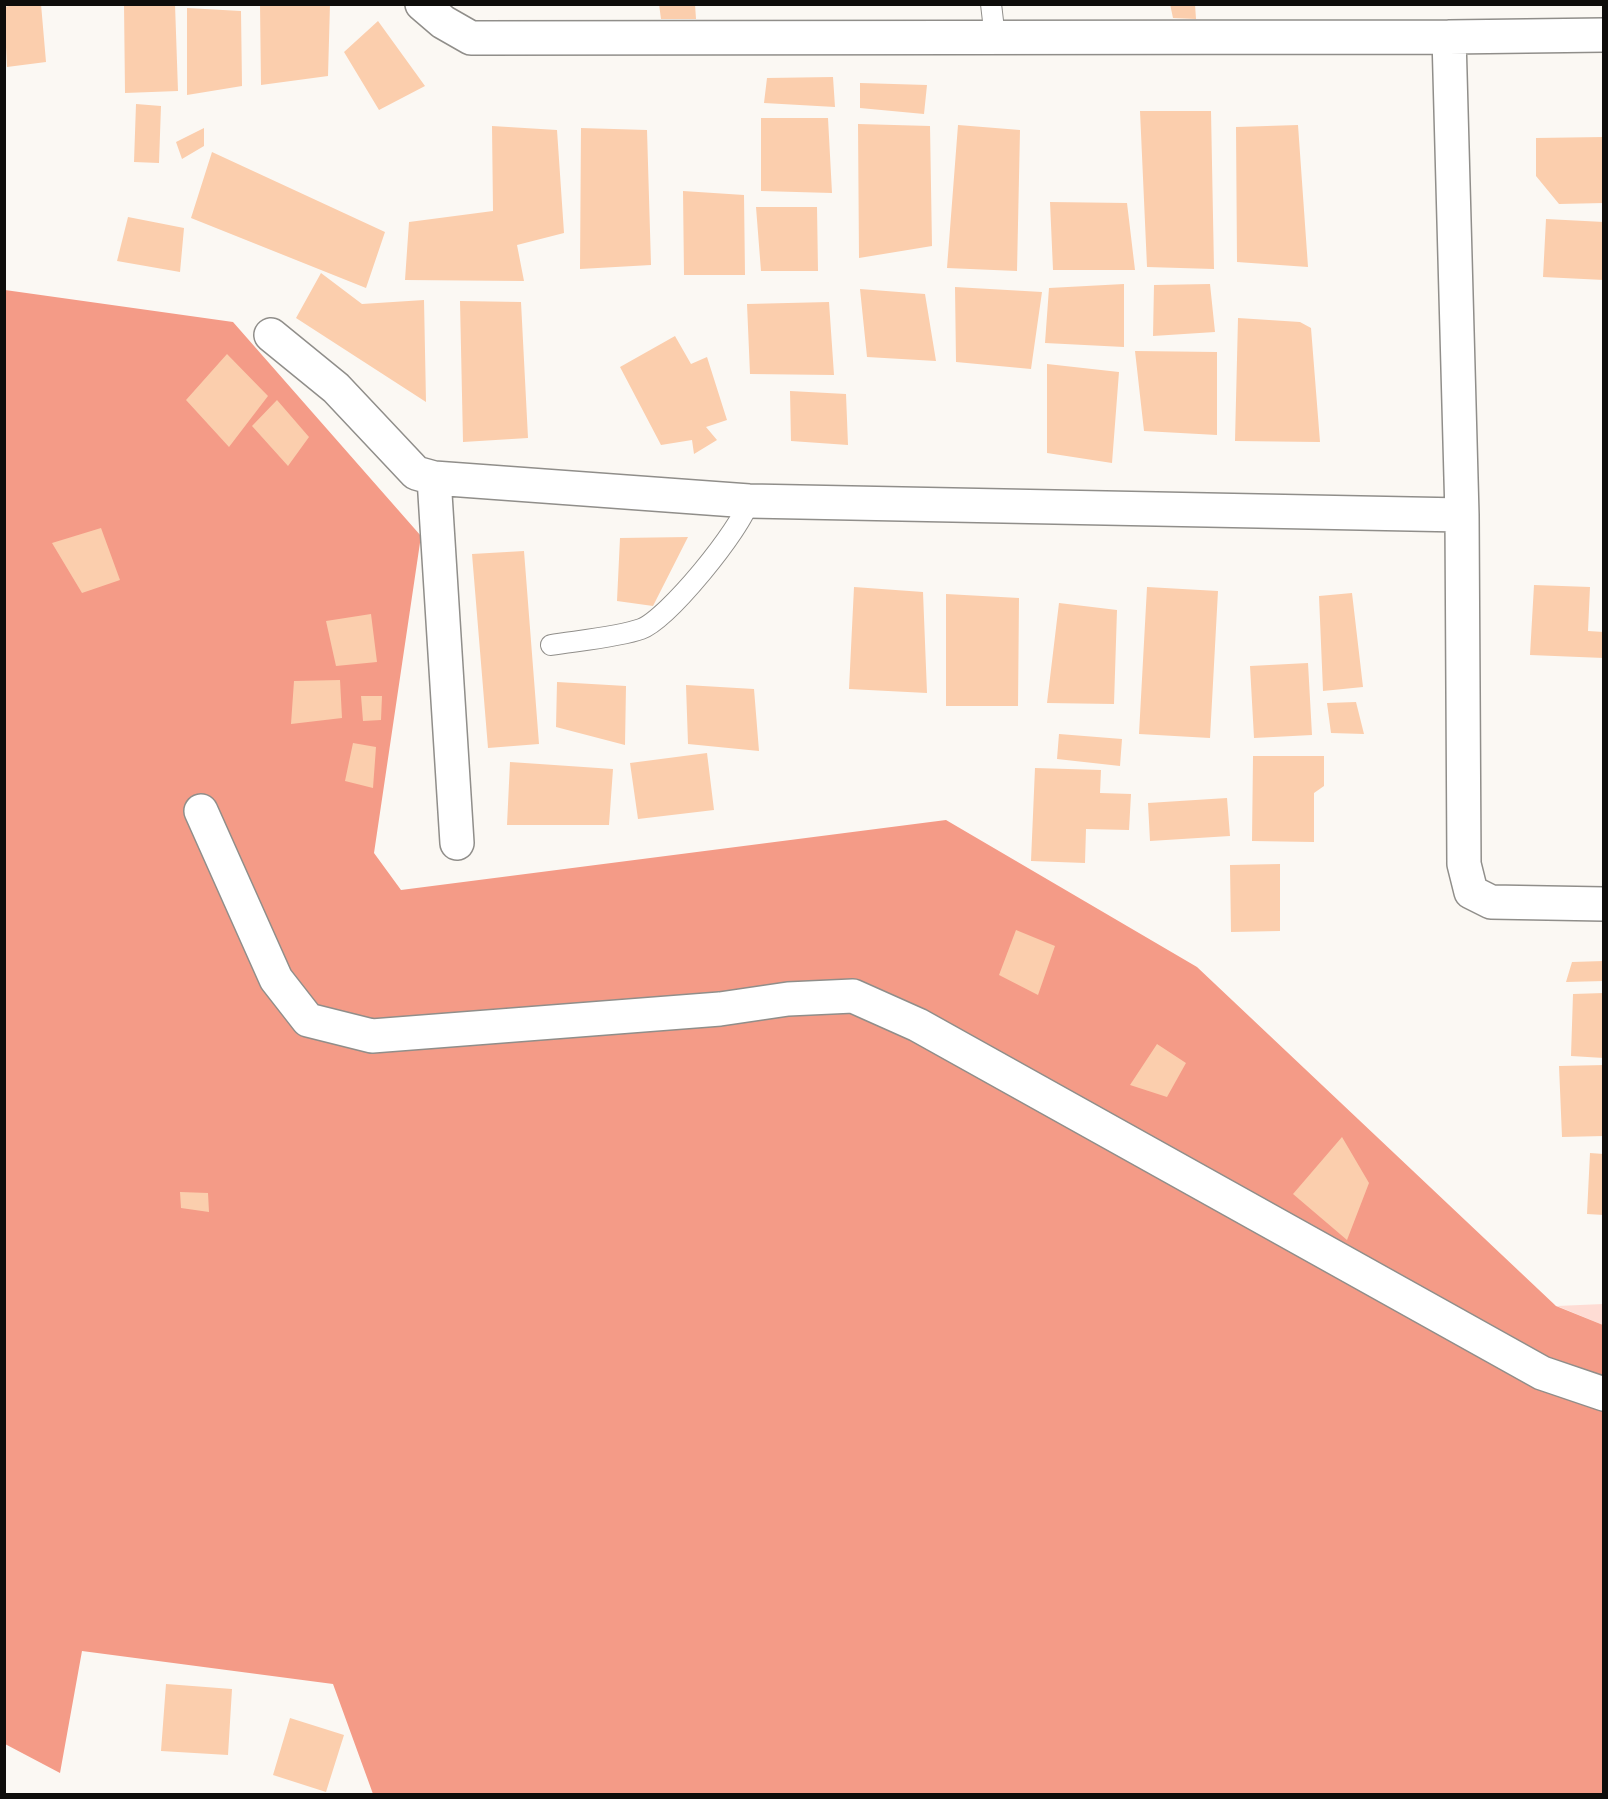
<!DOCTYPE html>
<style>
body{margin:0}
#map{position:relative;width:1608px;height:1799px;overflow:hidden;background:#fbf8f3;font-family:"Asap Condensed",sans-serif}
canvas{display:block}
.frame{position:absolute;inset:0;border:6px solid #0e0d0b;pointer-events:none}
</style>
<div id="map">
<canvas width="1608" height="1799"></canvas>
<div class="frame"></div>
</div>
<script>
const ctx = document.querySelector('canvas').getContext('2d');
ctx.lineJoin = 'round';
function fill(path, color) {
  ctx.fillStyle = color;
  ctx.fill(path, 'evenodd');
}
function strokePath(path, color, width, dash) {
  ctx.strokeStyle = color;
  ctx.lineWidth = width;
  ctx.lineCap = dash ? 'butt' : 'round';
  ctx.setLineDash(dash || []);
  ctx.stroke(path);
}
const green = new Path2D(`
 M1603 1304V1325L1557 1306Z`);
const forest = new Path2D(`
 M5 290 233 322 421 536 374 853 401 890 946 820 1197 967 1556 1306 1603 1325V1794H373L333 1684 82 1651 60 1773 5 1744Z`);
const building = new Path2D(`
 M20 4H41L46 62 7 67 4 7Z
 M124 4H175L178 91 125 93Z
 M260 4H330L328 76 261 85Z
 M659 4H695L696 19H661Z
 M1170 4H1195L1196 19 1173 18Z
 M187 8 241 11 242 86 187 95Z
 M378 21 425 86 379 110 344 52Z
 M833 77 835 107 764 103 767 78Z
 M860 83 927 85 924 114 860 108Z
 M136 104 161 106 159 163 134 162Z
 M1140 111H1211L1214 269 1147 267Z
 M761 118H828L832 193 761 191Z
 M858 124 930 126 932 246 859 258Z
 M958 125 1020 130 1017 271 947 268Z
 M1298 125 1308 267 1237 262 1236 127Z
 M492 126 557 130 564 233 517 245 524 281 405 280 409 222 493 211Z
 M204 128V146L182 159 176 142Z
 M581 128 647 130 651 265 580 269Z
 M1604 137V203L1559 204 1536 176V138Z
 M212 152 385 232 366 288 191 218Z
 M683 191 744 195 745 275H684Z
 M1050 202 1127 203 1135 270H1053Z
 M756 207H817L818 271H761Z
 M128 217 184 228 180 272 117 261Z
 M1546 219 1604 222V280L1543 277Z
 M321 273 362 304 424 300 426 402 296 318Z
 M1124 284V347L1045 343 1049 288Z
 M1210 284 1215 332 1153 336 1154 285Z
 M955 287 1042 292 1031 369 956 362Z
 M860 289 925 294 936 361 867 357Z
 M460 301 521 302 528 438 463 442Z
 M829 302 834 375 750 374 747 304Z
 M1238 318 1300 322 1311 328 1320 442 1235 441Z
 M675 336 691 364 707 357 727 420 706 427 717 440 694 454 692 440 661 445 620 367Z
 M1135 351 1217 352V435L1144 431Z
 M227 354 268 396 229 447 186 400Z
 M1047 364 1119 372 1112 463 1047 453Z
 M790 391 846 394 848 445 791 441Z
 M277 400 309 437 288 466 252 426Z
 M101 528 120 580 82 593 52 543Z
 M688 537 653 606 617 601 620 538Z
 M524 551 539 744 488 748 472 554Z
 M1534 585 1590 587 1588 631 1604 632V658L1530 655Z
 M854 587 923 592 927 693 849 689Z
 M1147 587 1218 591 1210 738 1139 734Z
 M1352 593 1363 687 1323 691 1319 596Z
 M946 594 1019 598 1018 706H946Z
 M1059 603 1117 610 1114 704 1047 703Z
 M371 614 377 662 336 666 326 621Z
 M1308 663 1312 735 1254 738 1250 666Z
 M340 680 342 718 291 724 294 681Z
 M557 682 626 686 625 745 556 727Z
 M686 685 754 689 759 751 688 744Z
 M361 696H382L381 720 363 721Z
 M1356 702 1364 734 1331 733 1327 703Z
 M1059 734 1122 739 1120 766 1057 759Z
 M353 743 376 747 373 788 345 781Z
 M707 753 714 810 638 819 630 763Z
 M1253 756H1324V786L1314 793V842L1252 841Z
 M510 762 613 769 609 825H507Z
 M1035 768 1101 770 1100 793 1131 794 1129 830 1086 829 1085 863 1031 861Z
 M1227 798 1230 836 1150 841 1148 803Z
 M1280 864V931L1231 932 1230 865Z
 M1016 930 1055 946 1038 995 999 975Z
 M1604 961V981L1566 982 1572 962Z
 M1604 993V1058L1571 1056 1573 994Z
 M1157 1044 1186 1063 1167 1097 1130 1085Z
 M1604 1065V1136L1562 1137 1559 1066Z
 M1342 1137 1369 1183 1347 1240 1293 1194Z
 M1590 1153 1604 1154V1215L1587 1214Z
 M180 1192 208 1193 209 1212 181 1208Z
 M166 1684 232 1689 228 1755 161 1751Z
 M290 1718 344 1735 326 1792 273 1775Z`);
const service = new Path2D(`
 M991 4 995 38
 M551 645C575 641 619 637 641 629 668 619 741 529 749 501`);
const minor = new Path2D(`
 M422 4 443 22 471 38 1449 37 1604 35
 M1449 37 1462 515 1464 864 1471 892 1491 902 1604 904
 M271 335 336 388 416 473 434 478 749 501 1462 515
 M434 478 457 843
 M201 811 276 979 308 1020 372 1036 720 1009 788 999 853 996 918 1025 1542 1373 1604 1394`);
fill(green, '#fedcd4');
fill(forest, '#f49b87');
fill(building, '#fbcead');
strokePath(service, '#908e8a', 22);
strokePath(minor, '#908e8a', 36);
strokePath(service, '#fff', 20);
strokePath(minor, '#fff', 33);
</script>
